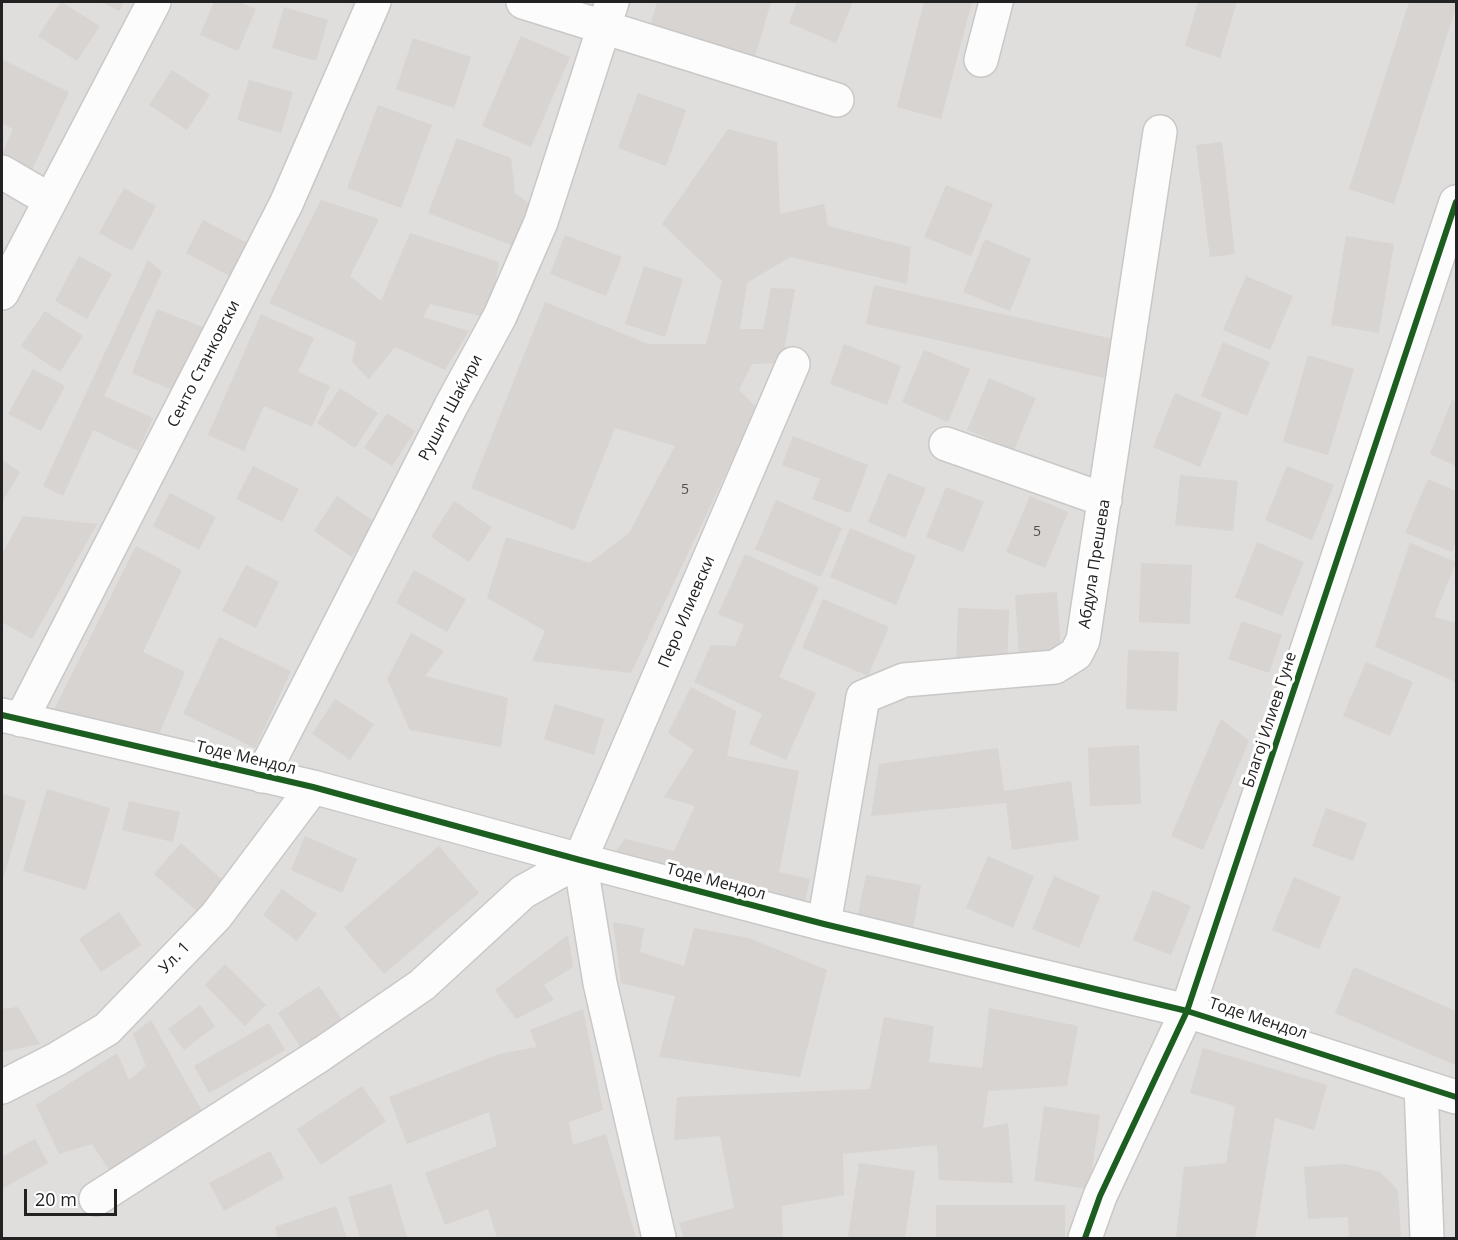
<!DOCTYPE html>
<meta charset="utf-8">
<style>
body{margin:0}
#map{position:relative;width:1458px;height:1240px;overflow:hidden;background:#f0eeeb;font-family:"Open Sans",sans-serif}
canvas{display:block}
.frame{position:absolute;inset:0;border:3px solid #222;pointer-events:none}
.scale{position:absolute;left:24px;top:1189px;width:93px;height:27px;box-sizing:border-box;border:3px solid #222;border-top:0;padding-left:8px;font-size:18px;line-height:21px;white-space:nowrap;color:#222;-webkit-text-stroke:4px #fff;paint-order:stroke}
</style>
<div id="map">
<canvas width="1458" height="1240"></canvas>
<div class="frame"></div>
<div class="scale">20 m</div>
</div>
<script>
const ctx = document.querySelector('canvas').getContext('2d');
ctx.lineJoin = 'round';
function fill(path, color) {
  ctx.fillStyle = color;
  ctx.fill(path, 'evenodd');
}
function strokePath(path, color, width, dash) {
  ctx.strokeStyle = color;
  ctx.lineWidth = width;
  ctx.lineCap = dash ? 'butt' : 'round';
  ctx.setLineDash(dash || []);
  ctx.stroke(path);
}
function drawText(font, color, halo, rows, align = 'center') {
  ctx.font = font + ' "Open Sans",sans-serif';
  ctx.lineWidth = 6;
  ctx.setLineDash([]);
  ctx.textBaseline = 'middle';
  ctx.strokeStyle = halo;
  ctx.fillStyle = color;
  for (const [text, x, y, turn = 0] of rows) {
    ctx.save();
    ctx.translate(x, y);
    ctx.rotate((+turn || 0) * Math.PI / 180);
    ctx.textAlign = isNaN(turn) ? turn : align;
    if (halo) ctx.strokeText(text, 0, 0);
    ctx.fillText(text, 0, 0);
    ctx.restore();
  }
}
const residential = new Path2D(`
 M2 2H1456V1238H2Z`);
const building = new Path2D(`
 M61 2 100 26 77 61 38 36Z
 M101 2H124L119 11Z
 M214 2H239L256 9 238 51 200 35Z
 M657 2H771L753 63 648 32Z
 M797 2H853L836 43 789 23Z
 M924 2H972L941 119 897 107Z
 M1198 2H1237L1220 58 1185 46Z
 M1409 2H1456V7L1394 204 1349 189Z
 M284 7 328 20 316 61 272 48Z
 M521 36 570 57 531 147 482 126Z
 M413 38 471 57 454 108 396 89Z
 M3 60 69 92 31 172 2 158V154L13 129 2 123V63Z
 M172 70 210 95 187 130 149 105Z
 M249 80 293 92 281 133 237 120Z
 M638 93 686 110 666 166 618 148Z
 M378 105 432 125 401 208 347 188Z
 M728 129 777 142 780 214 824 204 828 226 911 247 907 284 790 257 747 283 740 329H763L771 288 795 289 782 363 752 364 739 390 757 408 631 673 532 661 545 631 487 598 506 537 590 563 629 533 675 446 615 428 574 530 471 488 545 302 648 344H706L722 281 662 224Z
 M457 138 511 158 515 193 539 211 524 250 428 213Z
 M1222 142 1235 254 1210 257 1196 145Z
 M946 185 993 204 971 256 924 237Z
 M124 188 156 206 132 251 99 233Z
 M321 200 379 219 350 276 381 301 410 233 499 262 489 318 430 304 423 317 469 331 445 370 395 347 369 379 352 362 356 342 269 303Z
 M203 220 249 244 232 277 186 253Z
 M565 235 622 257 606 296 550 274Z
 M1346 236 1394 244 1379 333 1331 325Z
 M985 239 1031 259 1010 311 963 292Z
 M79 256 112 274 87 319 55 301Z
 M148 260 162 272 104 396 153 418 138 451 93 430 63 496 43 486Z
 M644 266 683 279 665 337 625 324Z
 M1246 276 1293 296 1270 350 1223 330Z
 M874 285 1113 339 1104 378 866 324Z
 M157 309 205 328 179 393 132 373Z
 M45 311 83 336 60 372 21 346Z
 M261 314 314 338 298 372 330 386 312 427 264 406 244 451 208 435Z
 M1223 342 1270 362 1247 416 1201 396Z
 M844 344 901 366 887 405 830 384Z
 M924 350 970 369 948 422 902 402Z
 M1308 355 1354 369 1328 455 1283 442Z
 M33 369 65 386 41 431 8 414Z
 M989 378 1036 398 1014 450 967 430Z
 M340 388 378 413 355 448 317 423Z
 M1175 393 1222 413 1200 467 1153 447Z
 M1452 400 1456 402V466L1430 454Z
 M387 413 415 431 392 466 364 448Z
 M793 436 868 465 850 513 812 499 820 479 782 465Z
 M2 460 20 472 2 502Z
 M253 466 299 489 282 522 236 499Z
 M1287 466 1334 485 1312 540 1265 520Z
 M888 473 926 488 905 538 868 522Z
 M1180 475 1238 481 1233 531 1175 525Z
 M1428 479 1456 491V542L1452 552 1405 533Z
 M946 487 984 502 963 552 926 537Z
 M170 493 216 517 199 550 153 526Z
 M337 496 375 522 352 557 314 531Z
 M1030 496 1068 512 1045 568 1006 552Z
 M776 500 842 528 821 577 755 549Z
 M454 501 492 527 469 562 431 537Z
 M23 516 97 524 32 639 2 622V554Z
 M850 528 916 556 896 605 830 577Z
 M1257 542 1304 562 1282 616 1235 597Z
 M1410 543 1456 562 1434 617 1456 623V682L1375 647Z
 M136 546 182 570 143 652 185 672 154 746 51 716Z
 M745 554 819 587 779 677 816 693 786 760 749 744 762 714 694 682 711 645 735 646 744 625 718 614Z
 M1141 563 1192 565 1190 624 1139 622Z
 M246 565 279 582 256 628 222 611Z
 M414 570 466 599 447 632 396 603Z
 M1057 592 1061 653 1019 656 1015 595Z
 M823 599 889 627 868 676 802 648Z
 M958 608 1009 610 1007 669 956 667Z
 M1242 621 1282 635 1269 673 1228 659Z
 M411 633 444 651 425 676 508 698 501 747 410 730 387 679Z
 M219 637 291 671 255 748 183 714Z
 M1128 650 1179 652 1177 711 1126 709Z
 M1366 662 1413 682 1390 736 1343 716Z
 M691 687 736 711 727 756 799 771 779 872 810 879 803 912 610 859 625 839 674 851 695 806 664 797 694 750 668 733Z
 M335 699 374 724 350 760 312 734Z
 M555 704 604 719 594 755 544 739Z
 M1221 719 1249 741 1203 850 1171 836Z
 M1139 745 1141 804 1090 806 1088 748Z
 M998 748 1004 791 1071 781 1079 840 1012 850 1006 803 871 816 879 764Z
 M47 789 110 808 86 890 23 871Z
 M2 794 26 801 4 876 2 875Z
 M129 801 180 812 173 842 122 830Z
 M1326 808 1367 823 1353 861 1312 846Z
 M305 836 357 859 342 893 291 870Z
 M181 843 224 881 198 912 154 874Z
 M439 846 479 893 384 974 344 927Z
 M988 856 1034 876 1013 928 966 908Z
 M866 875 921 885 912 934 856 924Z
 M1054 876 1100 896 1079 948 1032 929Z
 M1294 877 1341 897 1319 949 1272 930Z
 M282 889 317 914 297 941 263 915Z
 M1153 890 1191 906 1171 955 1133 940Z
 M119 912 141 945 101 972 79 939Z
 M613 922 644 928 640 952 684 966 694 928 749 938 827 970 800 1077 659 1057 675 996 621 983Z
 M568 935 573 967 544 985 554 1000 516 1019 495 990Z
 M225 964 266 1005 245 1026 205 985Z
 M1354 967 1456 1011V1061L1455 1065 1335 1013Z
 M319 986 343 1021 302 1049 278 1013Z
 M200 1005 215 1026 184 1050 168 1029Z
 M18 1007 40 1044 2 1052V1009Z
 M989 1008 1078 1026 1067 1086 988 1091 983 1128 1008 1123 1013 1183 939 1180 937 1145 843 1154 844 1195 782 1206 783 1238H684L679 1223 734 1208 720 1136 674 1140 677 1097 870 1089 884 1017 934 1026 929 1062 982 1068Z
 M583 1009 603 1110 569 1122 573 1145 606 1134 636 1238H497L488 1209 445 1225 425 1173 497 1146 489 1112 407 1144 389 1097 499 1054 537 1047 530 1030Z
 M151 1020 206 1118 113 1176 92 1144 59 1154 36 1105 117 1053 129 1080 146 1066 133 1034Z
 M269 1023 285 1050 209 1093 194 1066Z
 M1203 1048 1327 1085 1314 1130 1275 1118 1255 1238H1176L1184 1167 1226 1163 1235 1106 1190 1093Z
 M362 1086 386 1121 321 1165 297 1129Z
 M1044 1106 1100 1115 1089 1189 1034 1181Z
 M35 1139 48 1163 2 1189V1157Z
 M270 1151 284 1178 224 1211 209 1183Z
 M859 1163 915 1171 905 1238H858L848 1237Z
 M1344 1164 1380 1172 1398 1190 1401 1238H1349L1348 1217 1308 1219 1304 1167Z
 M391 1184 407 1237 401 1238H360L348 1197Z
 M936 1205H1065V1238H936Z
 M336 1206 347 1238H278L275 1227Z`);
const street = new Path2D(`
 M523 2 837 100
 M981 60 996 2
 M2 172 50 200
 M2 293 154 2
 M946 444 1105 500
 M2 715 313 787 580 860 824 924 1187 1011 1456 1097
 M21 720 286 204 374 2
 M262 776 451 406 500 316 541 222 612 2
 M580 860 793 364
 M580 860 600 983 659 1238
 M824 924 863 697 904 680 1055 667 1076 654 1083 640 1160 132
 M1421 1086 1427 1238
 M2 1087 57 1059 107 1029 216 916 313 787
 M96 1199 323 1053 422 985 523 892 580 860
 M1085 1238 1100 1196 1187 1011 1456 202`);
const cycleway = new Path2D(`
 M2 715 313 787 580 860 824 924 1187 1011 1456 1097
 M1085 1238 1100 1196 1187 1011 1456 202`);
const numberNames = [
 ["5",685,490],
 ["5",1037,532]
];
const streetNames = [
 ["Сенто Станковски",204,364,-63],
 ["Рушит Шаќири",451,408,-62],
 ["Абдула Прешева",1095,564,-81],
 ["Перо Илиевски",687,612,-67],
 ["Благој Илиев Гуне",1270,720,-72],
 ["Тоде Мендол",246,758,13],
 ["Тоде Мендол",716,882,15],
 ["Ул. 1",175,958,-46],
 ["Тоде Мендол",1258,1019,18]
];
fill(residential, '#dfdedc');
fill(building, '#d7d4d2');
strokePath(street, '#c9c8c7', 36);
strokePath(street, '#fdfcfc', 33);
strokePath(cycleway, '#1b5e20', 6);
drawText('14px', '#4f4e4e', null, numberNames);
drawText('16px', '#222', '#fff', streetNames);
</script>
